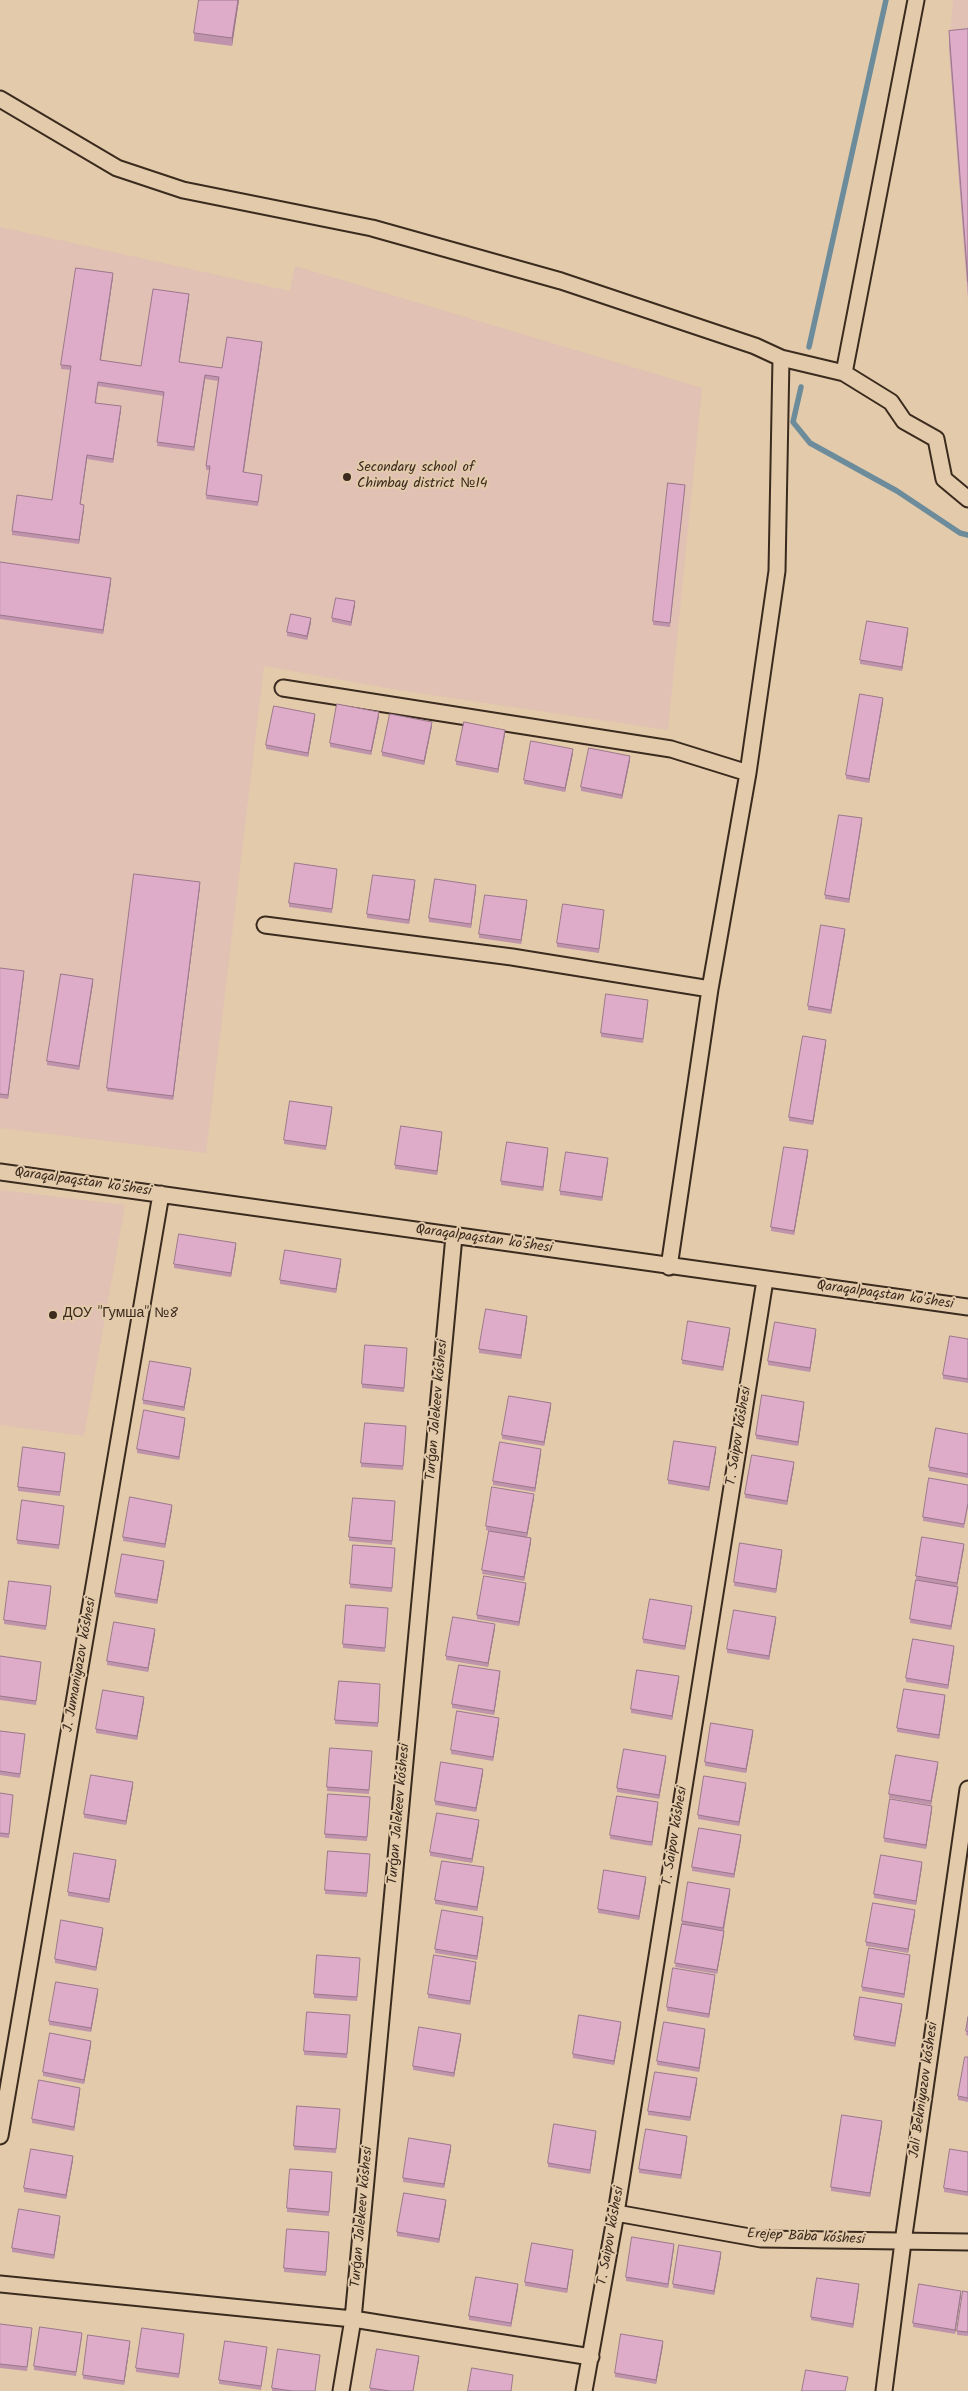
<!DOCTYPE html>
<meta charset="utf-8">
<style>
body{margin:0}
canvas{display:block;background:#e2caaa}
</style>
<canvas width="968" height="2391"></canvas>
<script>
const ctx = document.querySelector('canvas').getContext('2d');
ctx.lineJoin = 'round';
function fill(path, color) {
  ctx.fillStyle = color;
  ctx.fill(path, 'evenodd');
}
function strokePath(path, color, width, dash) {
  ctx.strokeStyle = color;
  ctx.lineWidth = width;
  ctx.lineCap = dash ? 'butt' : 'round';
  ctx.setLineDash(dash || []);
  ctx.stroke(path);
}
function drawText(font, color, halo, rows, align = 'center') {
  ctx.font = font + ' Kalam,sans-serif';
  ctx.lineWidth = 4;
  ctx.setLineDash([]);
  ctx.textBaseline = 'middle';
  ctx.strokeStyle = halo;
  ctx.fillStyle = color;
  for (const [text, x, y, turn = 0] of rows) {
    ctx.save();
    ctx.translate(x, y);
    ctx.rotate((+turn || 0) * Math.PI / 180);
    ctx.textAlign = isNaN(turn) ? turn : align;
    if (halo) ctx.strokeText(text, 0, 0);
    ctx.fillText(text, 0, 0);
    ctx.restore();
  }
}
const built = new Path2D(`
 M953 0H968V303L949 46Z
 M0 227 290 291 295 266 702 388 668 730 398 690 264 666 206 1153 0 1128Z
 M0 1190 125 1205 84 1436 0 1425Z`);
const stream = new Path2D(`
 M809 347 886 0
 M801 387 793 422 810 443 897 491 960 533 968 535`);
const minor = new Path2D(`
 M0 99 117 168 183 190 372 228 561 281 755 346 781 358 844 373 891 402 904 421 936 439 944 479 968 499
 M844 373 916 0
 M283 688 671 749 748 773
 M265 925 512 957 710 989
 M0 1172 968 1307
 M669 1267 710 989 748 773 777 571 781 358
 M0 2136 161 1194
 M616 2213 761 2239 968 2242
 M0 2284 353 2319 591 2357
 M341 2391 353 2319 454 1236
 M584 2391 616 2213 765 1280
 M884 2391 903 2242 968 1789`);
const wall = new Path2D(`
 M239 0 232 46 194 41V33Z
 M968 29V297L949 46V31Z
 M113 277 101 360 141 366 189 298 179 362 222 368 262 346 244 472 262 479 258 506 206 499 210 470H206V466L218 381 205 379 194 451 157 446 164 396 98 386 96 403 121 410 113 463 87 459 80 504 84 509 79 544 12 535V531L52 500 71 370 61 369V365Z
 M685 489 670 627 653 625V621Z
 M0 562 111 582 103 634 0 619Z
 M355 605 351 626 332 622V618Z
 M311 622 307 640 287 636V632Z
 M908 632 902 671 860 664V660Z
 M883 702 869 783 846 779V775Z
 M379 716 371 755 330 747V743Z
 M315 718 308 757 266 749V745Z
 M432 726 424 765 382 756V752Z
 M505 734 498 773 456 765V761Z
 M573 753 565 792 524 784V780Z
 M630 760 622 799 581 791V787Z
 M862 822 849 903 825 899V895Z
 M337 873 332 913 289 907V903Z
 M415 884 409 924 367 918V914Z
 M200 886 173 1100 107 1091V1088Z
 M476 889 471 928 429 922V918Z
 M527 904 521 944 479 938V934Z
 M604 914 599 953 557 947V943Z
 M845 933 831 1014 808 1010V1006Z
 M0 968 24 975 8 1099 0 1098Z
 M93 983 79 1070 47 1065V1061Z
 M648 1004 643 1043 601 1037V1033Z
 M826 1044 813 1125 789 1121V1117Z
 M332 1111 326 1150 284 1144V1140Z
 M442 1136 437 1175 395 1169V1165Z
 M548 1152 543 1191 501 1185V1181Z
 M808 1154 794 1235 771 1231V1227Z
 M608 1162 602 1201 560 1195V1191Z
 M236 1247 231 1277 174 1268V1264Z
 M341 1263 336 1293 280 1284V1280Z
 M527 1320 521 1359 479 1353V1349Z
 M730 1332 723 1371 682 1364V1360Z
 M816 1333 810 1372 768 1365V1361Z
 M968 1339V1383L943 1379V1375Z
 M407 1352 404 1392 362 1388V1384Z
 M191 1372 184 1411 143 1404V1400Z
 M804 1406 798 1446 756 1439V1435Z
 M551 1407 544 1446 502 1439V1435Z
 M185 1422 179 1460 137 1453V1449Z
 M406 1430 403 1470 361 1467V1463Z
 M968 1434V1478L929 1471V1467Z
 M716 1451 709 1491 668 1484V1480Z
 M541 1453 535 1492 493 1485V1481Z
 M65 1457 60 1496 18 1491V1487Z
 M794 1466 787 1505 745 1498V1494Z
 M968 1485V1507L964 1528 923 1521V1517Z
 M534 1498 527 1537 531 1542 524 1581 482 1574 489 1531 486 1530V1526Z
 M395 1501 392 1545 349 1541V1537Z
 M172 1509 165 1548 123 1541V1537Z
 M64 1510 59 1549 17 1544V1540Z
 M395 1548 392 1592 350 1588V1584Z
 M964 1548 957 1586 958 1591 951 1630 910 1623 916 1580V1576Z
 M782 1554 776 1593 734 1586V1582Z
 M164 1565 157 1604 115 1597V1593Z
 M526 1587 519 1626 477 1619V1615Z
 M51 1590 46 1630 4 1624V1620Z
 M388 1608 385 1652 343 1648V1644Z
 M692 1610 685 1650 643 1643V1639Z
 M776 1621 769 1660 727 1653V1649Z
 M495 1628 488 1667 446 1660V1656Z
 M155 1633 148 1672 107 1665V1661Z
 M954 1650 948 1689 906 1682V1678Z
 M0 1656 41 1665 36 1705 0 1700Z
 M500 1675 494 1715 452 1708V1704Z
 M679 1680 672 1720 631 1713V1709Z
 M380 1688 378 1727 335 1724V1720Z
 M945 1699 939 1739 897 1732V1728Z
 M144 1701 137 1740 96 1733V1729Z
 M499 1722 493 1761 451 1754V1750Z
 M0 1731 25 1738 20 1778 0 1775Z
 M753 1734 746 1773 705 1766V1762Z
 M372 1755 369 1794 327 1791V1787Z
 M666 1760 659 1799 617 1792V1788Z
 M938 1766 931 1805 889 1798V1794Z
 M483 1773 476 1812 435 1805V1801Z
 M133 1786 126 1825 84 1818V1814Z
 M746 1787 739 1826 698 1819V1815Z
 M0 1793 13 1799 9 1838 0 1837Z
 M370 1797 367 1841 325 1838V1834Z
 M658 1806 652 1846 610 1839V1835Z
 M932 1810 926 1849 884 1842V1838Z
 M479 1824 472 1863 430 1856V1852Z
 M741 1839 734 1878 692 1871V1867Z
 M370 1858 367 1897 325 1894V1890Z
 M116 1864 109 1903 68 1896V1892Z
 M922 1866 916 1905 874 1898V1894Z
 M484 1871 477 1911 435 1904V1900Z
 M646 1881 639 1920 598 1913V1909Z
 M730 1893 717 1974 675 1967 682 1921Z
 M915 1914 908 1953 866 1946V1942Z
 M483 1921 477 1960 435 1953V1949Z
 M103 1932 96 1971 55 1963V1959Z
 M910 1959 904 1998 862 1991V1987Z
 M360 1962 357 2001 314 1998V1994Z
 M476 1966 470 2005 428 1998V1994Z
 M715 1979 709 2018 667 2011V2007Z
 M98 1993 91 2032 49 2025V2021Z
 M902 2008 895 2047 854 2040V2036Z
 M968 2017V2036L966 2035Z
 M350 2019 347 2058 304 2055V2051Z
 M621 2026 614 2065 573 2058V2054Z
 M705 2033 699 2072 657 2065V2061Z
 M461 2038 454 2077 413 2070V2066Z
 M91 2045 84 2084 43 2076V2072Z
 M968 2057V2102L958 2100V2096Z
 M697 2082 690 2121 648 2115V2111Z
 M80 2092 74 2131 32 2123V2119Z
 M340 2113 336 2153 294 2150V2146Z
 M882 2125 870 2197 831 2191V2187Z
 M596 2135 590 2174 548 2167V2163Z
 M687 2140 681 2179 639 2173V2169Z
 M451 2149 444 2188 403 2182V2178Z
 M968 2152V2196L944 2192V2188Z
 M73 2160 66 2199 24 2192V2188Z
 M332 2172 329 2216 287 2212V2208Z
 M446 2204 439 2243 397 2236V2232Z
 M60 2220 54 2259 12 2252V2248Z
 M329 2236 326 2276 284 2272V2268Z
 M674 2248 668 2288 626 2281V2277Z
 M573 2254 567 2293 525 2286V2282Z
 M721 2256 714 2295 673 2288V2284Z
 M518 2288 511 2327 469 2320V2316Z
 M859 2288 853 2328 811 2320V2317Z
 M968 2292V2336L957 2335V2331Z
 M961 2295 955 2334 913 2327V2323Z
 M0 2324 32 2332 27 2371 0 2368Z
 M82 2337 76 2376 34 2370V2366Z
 M184 2338 179 2378 136 2372V2368Z
 M130 2345 124 2385 83 2379V2375Z
 M663 2345 656 2384 615 2377V2373Z
 M267 2351 261 2390 219 2384V2380Z
 M320 2359 315 2391H272V2388Z
 M419 2360 413 2391H370V2388Z`);
const shadedWall = new Path2D(`
 M238 0H239L232 46V38Z
 M113 273V277L100 364V360Z
 M189 294V298L179 366V362Z
 M262 342V346L243 476V472Z
 M205 375V379L194 451V447Z
 M121 406V410L113 463V459Z
 M87 455V459L80 508V504Z
 M84 505V509L79 544V540Z
 M111 578V582L103 634V630Z
 M355 601V605L351 626V622Z
 M311 618V622L307 640V636Z
 M908 628V632L902 671V667Z
 M883 698V702L869 783V779Z
 M379 712V716L371 755V751Z
 M315 714V718L308 757V753Z
 M432 722V726L424 765V761Z
 M505 730V734L498 773V769Z
 M573 749V753L565 792V788Z
 M630 756V760L622 799V795Z
 M862 818V822L849 903V899Z
 M415 880V884L409 924V920Z
 M200 882V886L173 1100V1096Z
 M476 885V889L471 928V924Z
 M527 900V904L521 944V940Z
 M845 929V933L831 1014V1010Z
 M24 971V975L8 1099V1095Z
 M93 979V983L79 1070V1066Z
 M826 1040V1044L813 1125V1121Z
 M442 1132V1136L437 1175V1171Z
 M548 1148V1152L543 1191V1187Z
 M808 1150V1154L794 1235V1231Z
 M608 1158V1162L602 1201V1197Z
 M236 1243V1247L231 1277V1273Z
 M341 1259V1263L336 1293V1289Z
 M527 1316V1320L521 1359V1355Z
 M730 1328V1332L723 1371V1367Z
 M816 1329V1333L810 1372V1368Z
 M191 1368V1372L184 1411V1407Z
 M804 1402V1406L798 1446V1442Z
 M551 1403V1407L544 1446V1442Z
 M185 1418V1422L179 1460V1457Z
 M716 1447V1451L709 1491V1487Z
 M541 1449V1453L535 1492V1488Z
 M794 1462V1466L787 1505V1501Z
 M534 1494V1498L527 1537V1533Z
 M172 1505V1509L165 1548V1544Z
 M531 1538V1542L524 1581V1577Z
 M964 1544V1548L957 1587V1583Z
 M782 1550V1554L776 1593V1589Z
 M164 1561V1565L157 1604V1600Z
 M526 1583V1587L519 1626V1622Z
 M958 1587V1591L951 1630V1626Z
 M692 1606V1610L685 1650V1646Z
 M776 1617V1621L769 1660V1656Z
 M495 1624V1628L488 1667V1663Z
 M155 1629V1633L148 1672V1668Z
 M954 1646V1650L948 1689V1685Z
 M500 1671V1675L494 1715V1711Z
 M679 1676V1680L672 1720V1716Z
 M945 1695V1699L939 1739V1735Z
 M144 1697V1701L137 1740V1736Z
 M499 1718V1722L493 1761V1757Z
 M753 1730V1734L746 1773V1769Z
 M666 1756V1760L659 1799V1795Z
 M938 1762V1766L931 1805V1801Z
 M483 1769V1773L476 1812V1808Z
 M133 1782V1786L126 1825V1821Z
 M746 1783V1787L739 1826V1822Z
 M658 1802V1806L652 1846V1842Z
 M932 1806V1810L926 1849V1845Z
 M479 1820V1824L472 1863V1859Z
 M741 1835V1839L734 1878V1874Z
 M116 1860V1864L109 1903V1899Z
 M922 1862V1866L916 1905V1901Z
 M484 1867V1871L477 1911V1907Z
 M646 1877V1881L639 1920V1916Z
 M730 1889V1893L723 1932V1928Z
 M915 1910V1914L908 1953V1949Z
 M483 1917V1921L477 1960V1956Z
 M103 1928V1932L96 1971V1967Z
 M724 1931V1935L717 1974V1970Z
 M910 1955V1959L904 1998V1994Z
 M476 1962V1966L470 2005V2001Z
 M715 1975V1979L709 2018V2014Z
 M98 1989V1993L91 2032V2028Z
 M902 2004V2008L895 2047V2043Z
 M621 2022V2026L614 2065V2061Z
 M705 2029V2033L699 2072V2068Z
 M461 2034V2038L454 2077V2073Z
 M91 2041V2045L84 2084V2080Z
 M697 2078V2082L690 2121V2117Z
 M80 2088V2092L74 2131V2127Z
 M882 2121V2125L870 2197V2193Z
 M596 2131V2135L590 2174V2170Z
 M687 2136V2140L681 2179V2175Z
 M451 2145V2149L444 2188V2184Z
 M73 2156V2160L66 2199V2195Z
 M446 2200V2204L439 2243V2239Z
 M60 2216V2220L54 2259V2255Z
 M674 2244V2248L668 2288V2284Z
 M573 2250V2254L567 2293V2289Z
 M721 2252V2256L714 2295V2291Z
 M518 2284V2288L511 2327V2323Z
 M859 2284V2288L853 2328V2324Z
 M961 2291V2295L955 2334V2330Z
 M130 2341V2345L124 2385V2381Z
 M663 2341V2345L656 2384V2380Z
 M419 2356V2360L413 2391Z`);
const building = new Path2D(`
 M199 0H238L232 38 194 33Z
 M968 29V282L949 31Z
 M76 268 113 273 100 360 141 366 153 289 189 294 179 362 222 368 227 337 262 342 243 472 262 475 258 502 206 495 210 466H206L219 377 205 375 194 447 157 442 164 392 98 382 95 403 121 406 113 459 87 455 80 504 84 505 79 540 12 531 17 495 52 500 71 366 61 365Z
 M668 483 685 485 670 623 653 621Z
 M0 562 111 578 103 630 0 615Z
 M336 598 355 601 351 622 332 618Z
 M291 614 311 618 307 636 287 632Z
 M867 621 908 628 902 667 860 660Z
 M860 694 883 698 869 779 846 775Z
 M337 704 379 712 371 751 330 743Z
 M274 706 315 714 308 753 266 745Z
 M390 714 432 722 424 761 382 752Z
 M464 722 505 730 498 769 456 761Z
 M531 741 573 749 565 788 524 780Z
 M589 748 630 756 622 795 581 787Z
 M839 815 862 818 849 899 825 895Z
 M295 863 337 869 332 909 289 903Z
 M134 874 200 882 173 1096 107 1088Z
 M373 875 415 880 409 920 367 914Z
 M435 879 476 885 471 924 429 918Z
 M485 895 527 900 521 940 479 934Z
 M563 904 604 910 599 949 557 943Z
 M821 925 845 929 831 1010 808 1006Z
 M0 968 24 971 8 1095 0 1094Z
 M61 974 93 979 79 1066 47 1061Z
 M606 994 648 1000 643 1039 601 1033Z
 M803 1036 826 1040 813 1121 789 1117Z
 M290 1101 332 1107 326 1146 284 1140Z
 M401 1126 442 1132 437 1171 395 1165Z
 M507 1142 548 1148 543 1187 501 1181Z
 M784 1147 808 1150 794 1231 771 1227Z
 M566 1152 608 1158 602 1197 560 1191Z
 M179 1234 236 1243 231 1273 174 1264Z
 M285 1250 341 1259 336 1289 280 1280Z
 M486 1309 527 1316 521 1355 479 1349Z
 M688 1321 730 1328 723 1367 682 1360Z
 M775 1322 816 1329 810 1368 768 1361Z
 M950 1336 968 1339V1379L943 1375Z
 M365 1345 407 1348 404 1388 362 1384Z
 M150 1361 191 1368 184 1407 143 1400Z
 M762 1395 804 1402 798 1442 756 1435Z
 M509 1396 551 1403 544 1442 502 1435Z
 M144 1410 185 1418 179 1457 137 1449Z
 M365 1423 406 1426 403 1466 361 1463Z
 M936 1428 968 1434V1474L929 1467Z
 M674 1441 716 1447 709 1487 668 1480Z
 M500 1442 541 1449 535 1488 493 1481Z
 M23 1447 65 1453 60 1492 18 1487Z
 M752 1455 794 1462 787 1501 745 1494Z
 M929 1478 968 1485V1503L964 1524 923 1517Z
 M492 1487 534 1494 527 1533 486 1526Z
 M130 1497 172 1505 165 1544 123 1537Z
 M353 1498 395 1501 392 1541 349 1537Z
 M22 1500 64 1506 59 1545 17 1540Z
 M489 1531 531 1538 524 1577 482 1570Z
 M922 1537 964 1544 957 1583 916 1576Z
 M740 1543 782 1550 776 1589 734 1582Z
 M353 1545 395 1548 392 1588 350 1584Z
 M122 1554 164 1561 157 1600 115 1593Z
 M484 1576 526 1583 519 1622 477 1615Z
 M916 1580 958 1587 951 1626 910 1619Z
 M9 1581 51 1586 46 1626 4 1620Z
 M650 1599 692 1606 685 1646 643 1639Z
 M346 1605 388 1608 385 1648 343 1644Z
 M734 1610 776 1617 769 1656 727 1649Z
 M453 1617 495 1624 488 1663 446 1656Z
 M114 1622 155 1629 148 1668 107 1661Z
 M913 1639 954 1646 948 1685 906 1678Z
 M0 1656 41 1662 36 1701 0 1696Z
 M459 1665 500 1671 494 1711 452 1704Z
 M637 1670 679 1676 672 1716 631 1709Z
 M339 1681 380 1684 378 1723 335 1720Z
 M904 1689 945 1695 939 1735 897 1728Z
 M103 1690 144 1697 137 1736 96 1729Z
 M457 1711 499 1718 493 1757 451 1750Z
 M711 1723 753 1730 746 1769 705 1762Z
 M0 1731 25 1734 20 1774 0 1771Z
 M330 1748 372 1751 369 1790 327 1787Z
 M624 1749 666 1756 659 1795 617 1788Z
 M896 1755 938 1762 931 1801 889 1794Z
 M441 1762 483 1769 476 1808 435 1801Z
 M91 1775 133 1782 126 1821 84 1814Z
 M704 1776 746 1783 739 1822 698 1815Z
 M0 1793 13 1795 9 1834 0 1833Z
 M328 1794 370 1797 367 1837 325 1834Z
 M617 1796 658 1802 652 1842 610 1835Z
 M890 1799 932 1806 926 1845 884 1838Z
 M437 1813 479 1820 472 1859 430 1852Z
 M699 1828 741 1835 734 1874 692 1867Z
 M328 1851 370 1854 367 1893 325 1890Z
 M74 1853 116 1860 109 1899 68 1892Z
 M881 1855 922 1862 916 1901 874 1894Z
 M442 1861 484 1867 477 1907 435 1900Z
 M604 1870 646 1877 639 1916 598 1909Z
 M688 1882 730 1889 723 1928 682 1921Z
 M873 1903 915 1910 908 1949 866 1942Z
 M442 1910 483 1917 477 1956 435 1949Z
 M61 1920 103 1928 96 1967 55 1959Z
 M682 1924 724 1931 717 1970 675 1963Z
 M869 1948 910 1955 904 1994 862 1987Z
 M317 1955 360 1958 357 1997 314 1994Z
 M434 1955 476 1962 470 2001 428 1994Z
 M673 1968 715 1975 709 2014 667 2007Z
 M56 1982 98 1989 91 2028 49 2021Z
 M860 1997 902 2004 895 2043 854 2036Z
 M307 2012 350 2015 347 2054 304 2051Z
 M579 2015 621 2022 614 2061 573 2054Z
 M968 2017V2032L966 2031Z
 M664 2022 705 2029 699 2068 657 2061Z
 M419 2027 461 2034 454 2073 413 2066Z
 M50 2033 91 2041 84 2080 43 2072Z
 M965 2057H968V2098L958 2096Z
 M655 2072 697 2078 690 2117 648 2111Z
 M39 2080 80 2088 74 2127 32 2119Z
 M297 2106 340 2109 336 2149 294 2146Z
 M842 2115 882 2121 870 2193 831 2187Z
 M554 2124 596 2131 590 2170 548 2163Z
 M646 2129 687 2136 681 2175 639 2169Z
 M409 2138 451 2145 444 2184 403 2178Z
 M31 2149 73 2156 66 2195 24 2188Z
 M950 2149 968 2152V2192L944 2188Z
 M290 2169 332 2172 329 2212 287 2208Z
 M404 2193 446 2200 439 2239 397 2232Z
 M19 2209 60 2216 54 2255 12 2248Z
 M287 2229 329 2232 326 2272 284 2268Z
 M632 2237 674 2244 668 2284 626 2277Z
 M532 2243 573 2250 567 2289 525 2282Z
 M679 2245 721 2252 714 2291 673 2284Z
 M476 2277 518 2284 511 2323 469 2316Z
 M817 2278 859 2284 853 2324 811 2317Z
 M919 2284 961 2291 955 2330 913 2323Z
 M963 2291 968 2292V2332L957 2331Z
 M0 2324 32 2328 27 2367 0 2364Z
 M40 2327 82 2333 76 2372 34 2366Z
 M142 2328 184 2334 179 2374 136 2368Z
 M621 2334 663 2341 656 2380 615 2373Z
 M88 2335 130 2341 124 2381 83 2375Z
 M225 2341 267 2347 261 2386 219 2380Z
 M278 2349 320 2355 315 2391H292L272 2388Z
 M377 2349 419 2356 413 2391H390L370 2388Z
 M472 2368 513 2375 511 2391H468Z
 M806 2370 848 2377 845 2391H802Z`);
const markers = [
 [347,477,5,"#3b2a1e"],
 [53,1315,5,"#3b2a1e"]
];
const poiNames = [
 ["Secondary school of",357,469],
 ["Chimbay district №14",357,485],
 ["ДОУ \"Гумша\" №8",63,1315]
];
const streetNames = [
 ["Qaraqalpaqstan ko'shesi",83,1183,8],
 ["Qaraqalpaqstan ko'shesi",484,1240,8],
 ["Qaraqalpaqstan ko'shesi",885,1296,8],
 ["Turǵan Jalekeev kóshesi",438,1410,-85],
 ["T. Saipov kóshesi",740,1436,-81],
 ["J. Jumaniyazov kóshesi",81,1665,-80],
 ["Turǵan Jalekeev kóshesi",400,1814,-85],
 ["T. Saipov kóshesi",676,1836,-81],
 ["Jali Bekniyazov kóshesi",925,2090,-82],
 ["Turǵan Jalekeev kóshesi",363,2217,-85],
 ["T. Saipov kóshesi",612,2236,-80],
 ["Erejep Baba kóshesi",806,2238,3]
];
fill(built, '#e1c1b3');
strokePath(stream, '#6c8b9b', 5.5);
strokePath(minor, '#3b2a1e', 19);
strokePath(minor, '#e2caaa', 15);
fill(wall, '#bf93ac');
fill(shadedWall, '#9b788c');
fill(building, '#deabc8');
strokePath(building, '#9b788c', 1);
for (const [x, y, r, color] of markers) {
  const dot = new Path2D();
  dot.arc(x, y, r, 0, 2 * Math.PI);
  ctx.fillStyle = color;
  ctx.fill(dot);
  strokePath(dot, '#e2caaa', 2);
}
drawText('14px', '#3b2a1e', '#e2caaa', poiNames, 'left');
drawText('14px', '#3b2a1e', '#e2caaa', streetNames);
</script>
